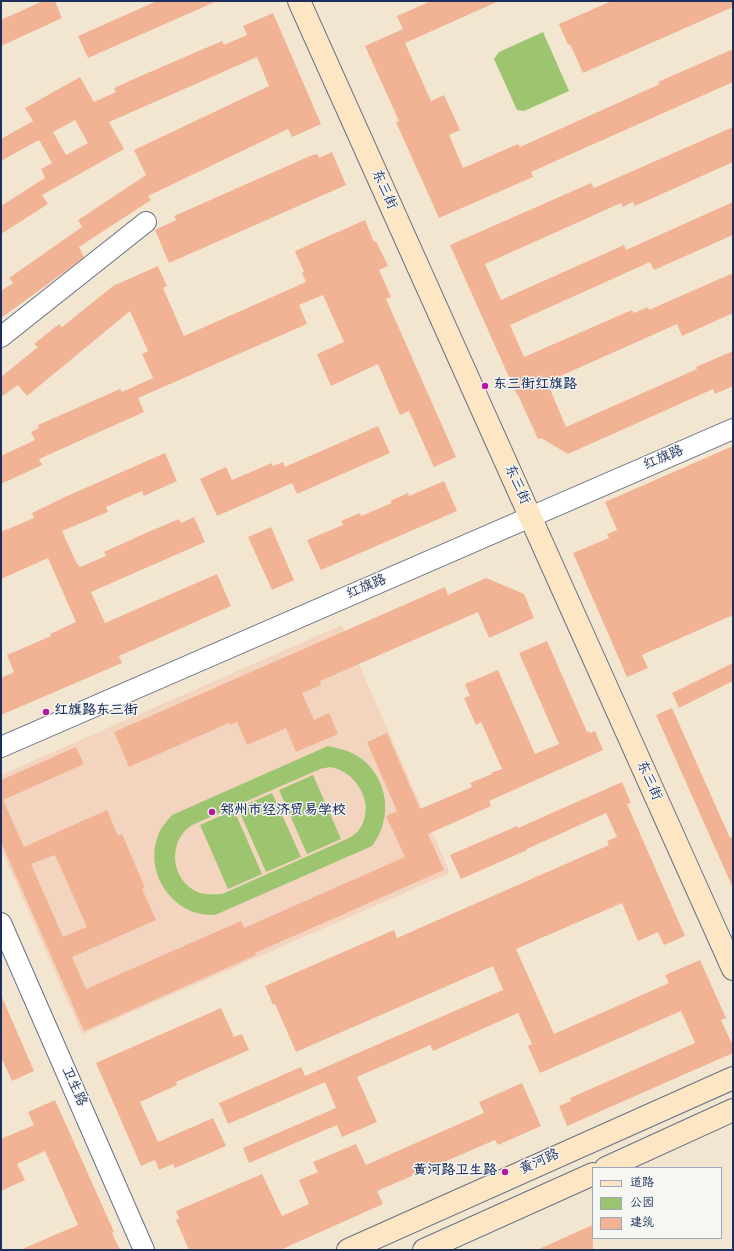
<!DOCTYPE html>
<meta charset="utf-8">
<style>
body{margin:0}
#map{position:relative;width:734px;height:1251px;overflow:hidden;background:#f3e6d1;font-family:"Indie Flower","LXGW WenKai TC",sans-serif}
canvas{display:block}
.frame{position:absolute;inset:0;border:2px solid #1b2f5e;pointer-events:none}
.legend{position:absolute;left:592px;top:1167px;width:130px;height:72px;box-sizing:border-box;background:#f6f6f2;border:1px solid #9ea6b7;margin:0;padding:5px 7px;list-style:none;font-size:12px;color:#1b2f5e}
.legend li{display:flex;align-items:center;gap:8px;height:20px}
.legend b{width:20px;border:1px solid #9ea6b7}
</style>
<div id="map">
<canvas width="734" height="1251"></canvas>
<div class="frame"></div>
<ul class="legend">
<li><b style="height:5px;background:#fce6c4"></b>道路</li>
<li><b style="height:11px;background:#9dc46f"></b>公园</li>
<li><b style="height:11px;background:#f2b395"></b>建筑</li>
</ul>
</div>
<script>
const ctx = document.querySelector('canvas').getContext('2d');
ctx.lineJoin = 'round';
function fill(path, color) {
  ctx.fillStyle = color;
  ctx.fill(path, 'evenodd');
}
function strokePath(path, color, width, dash) {
  ctx.strokeStyle = color;
  ctx.lineWidth = width;
  ctx.lineCap = dash ? 'butt' : 'round';
  ctx.setLineDash(dash || []);
  ctx.stroke(path);
}
function drawText(font, color, halo, rows, align = 'center') {
  ctx.font = font + ' "Indie Flower","LXGW WenKai TC",sans-serif';
  ctx.lineWidth = 3;
  ctx.setLineDash([]);
  ctx.textBaseline = 'middle';
  ctx.strokeStyle = halo;
  ctx.fillStyle = color;
  for (const [text, x, y, turn = 0] of rows) {
    ctx.save();
    ctx.translate(x, y);
    ctx.rotate((+turn || 0) * Math.PI / 180);
    ctx.textAlign = isNaN(turn) ? turn : align;
    if (halo) ctx.strokeText(text, 0, 0);
    ctx.fillText(text, 0, 0);
    ctx.restore();
  }
}
const built = new Path2D(`
 M342 625 450 873 82 1034 1 849V775Z`);
const green = new Path2D(`
 M543 32 569 91 524 111 517 110 494 59 499 52Z
 M328 746C336 748 344 749 352 753 379 766 392 799 382 827 380 834 376 840 372 846L215 915C207 915 199 914 191 911 161 898 146 863 159 833 162 826 167 821 172 815ZM330 767C357 771 377 806 359 830 357 833 353 835 349 838L222 894C215 894 208 895 200 893 177 885 168 856 181 836 184 831 188 828 192 825L320 769Z
 M313 775 341 839 307 854 279 790Z
 M272 793 301 857 266 872 238 808Z
 M234 810 262 874 228 889 200 825Z`);
const building = new Path2D(`
 M43 1H55L62 18 1 46V20Z
 M157 1H217L88 58 78 36Z
 M431 1H499L405 43 431 101 444 95 460 130 449 135 463 168 518 144 520 147 660 84 658 82 733 49V82L531 172 533 177 439 218 396 122 399 121 365 46 403 29 397 16Z
 M612 1H733V7L583 73 570 44 568 45 559 24Z
 M273 13 321 124 292 137 288 129 148 196 151 200 79 247 84 257 63 273 1 318V291L13 283 9 278 82 227 78 220 146 175 134 150 269 86 257 57 109 122 124 149 42 195 48 204 1 234V206L45 178 41 169 52 163 39 140 1 161V139L33 121 25 108 80 77 94 102 116 92 114 88 143 75 222 41 224 45 247 35 243 26ZM75 120 88 143 66 155 53 132Z
 M733 127V162L635 206 633 202 623 207 621 203 485 264 501 300 624 245 626 250 733 202V235L654 270 650 262 510 325 524 357 632 310 634 313 648 307 649 310 733 273V313L682 336 677 324 547 382 566 427 697 369 696 367 733 351V386L715 394 713 389 568 454 541 438 538 439 518 395H517L450 245 591 183 594 188Z
 M332 152 346 185 169 263 155 230 176 220 174 216 310 156 317 154 319 158Z
 M365 220 374 242 376 241 388 266 379 270 391 297 386 299 456 457 434 467 409 411 400 415 378 364 331 386 317 354 344 342 323 295 299 305 307 324 138 398 144 412 39 459 42 465 1 484V456L35 440 31 432 39 428 38 425 120 389 122 392 153 378 142 354 148 351 130 311 27 396 18 385 1 397V377L38 347 34 344 59 324 62 327 113 286 158 266 167 286 163 288 184 336 306 282 302 273 304 272 295 251Z
 M378 426 390 453 297 494 292 483 217 516 200 479 226 467 232 480 272 463 273 466 283 462 285 467Z
 M733 446V615L642 655 648 668 627 677 573 553 609 538 607 534 617 530 605 502Z
 M165 453 177 481 144 496 142 491 106 507 108 512 62 531 77 564H78L80 567 106 556 104 552 146 533 179 519 181 523 194 517 205 542 91 592 105 623 217 574 231 606 119 656 122 663 1 715V678L14 672 7 655 51 636 50 634 76 622 48 558 1 579V532L34 518 32 513 65 497Z
 M444 481 457 511 321 570 307 540 343 525 341 521 360 513 361 516 392 503 390 501 408 493 409 496Z
 M271 527 294 580 272 590 248 537Z
 M486 578 524 594 534 618 489 638 478 612 320 681 321 685 302 693 314 720 329 713 338 734 296 752 286 728 247 745 237 722 230 725 229 723 129 767 114 732 445 587 448 595Z
 M547 641 587 732 589 731 590 733 595 731 603 750 489 801 491 806 428 834 444 870 255 953 256 955 84 1031 1 842V780L76 747 84 764 3 800 24 847 107 810 118 836 122 834 145 888 142 889 156 920 72 957 86 989 241 921 244 928 405 857 386 816 397 811 367 742 387 733 420 809 472 787 470 783 492 774 491 773 502 769 481 722 476 725 464 698 470 696 465 684 498 670 535 754 559 744 519 653ZM55 855 87 927 63 937 31 864Z
 M733 663V681L679 708 672 693Z
 M672 708 730 838 733 836V888L656 715Z
 M622 782 631 803 627 804 685 936 664 945 658 932 638 941 622 903 516 949 554 1034 669 983 665 975 700 960 726 1018 721 1020 733 1046V1053L567 1126 559 1106 571 1101 570 1098 695 1043 681 1011 540 1073 528 1046 532 1044 518 1013 433 1051 430 1045 357 1077 377 1122 342 1137 337 1125 249 1163 243 1148 336 1108 325 1082 228 1124 219 1103 301 1067 305 1076 503 990 493 966 296 1052 275 1004 273 1005 265 986 394 930 397 938 609 845 607 841 617 837 606 813 527 849V850L461 879 450 855 517 826 518 828Z
 M1 995 34 1071 12 1081 1 1057Z
 M221 1008 234 1037 242 1034 249 1050 176 1082 177 1085 140 1102 158 1142 213 1118 226 1146 175 1168 173 1164 159 1170 155 1160 141 1166 96 1063Z
 M522 1083 541 1126 498 1145 495 1140 377 1191 383 1204 280 1250H189L176 1220 179 1218 176 1211 262 1174 282 1216 309 1204 299 1180 318 1172 313 1162 356 1144 366 1165 484 1113 479 1102Z
 M55 1100 114 1232 112 1233 120 1250H20L78 1225 45 1151 17 1164 25 1180 1 1191V1139L34 1125 28 1112Z
 M593 1225V1250H537L579 1231Z`);
const street = new Path2D(`
 M1 337 146 222
 M1 747 733 429
 M1 923 144 1250`);
const secondary = new Path2D(`
 M299 1 733 969
 M606 1168 733 1110
 M348 1250 733 1078
 M424 1250 593 1174`);
const markers = [
 [485,386,4,"#b5179e"],
 [46,712,4,"#b5179e"],
 [212,812,4,"#b5179e"],
 [505,1172,4,"#b5179e"]
];
const streetNames = [
 ["东三街",383,190,66],
 ["红旗路",664,459,-23],
 ["东三街",516,485,66],
 ["红旗路",367,588,-23],
 ["东三街",648,781,66],
 ["卫生路",73,1087,66],
 ["黄河路",540,1163,-24]
];
const poiNames = [
 ["东三街红旗路",493,386],
 ["红旗路东三街",54,712],
 ["郑州市经济贸易学校",220,812],
 ["黄河路卫生路",497,1172,"right"]
];
fill(built, '#f3d4be');
fill(green, '#9dc46f');
fill(building, '#f2b395');
strokePath(street, '#676f86', 22);
strokePath(secondary, '#676f86', 24);
strokePath(street, '#fff', 20);
strokePath(secondary, '#fce6c4', 22);
for (const [x, y, r, color] of markers) {
  const dot = new Path2D();
  dot.arc(x, y, r, 0, 2 * Math.PI);
  ctx.fillStyle = color;
  ctx.fill(dot);
  strokePath(dot, '#f6f6f2', 1.5);
}
drawText('14px', '#1b2f5e', '#f6f6f2', streetNames);
drawText('bold 14px', '#1b2f5e', '#f6f6f2', poiNames, 'left');
</script>
